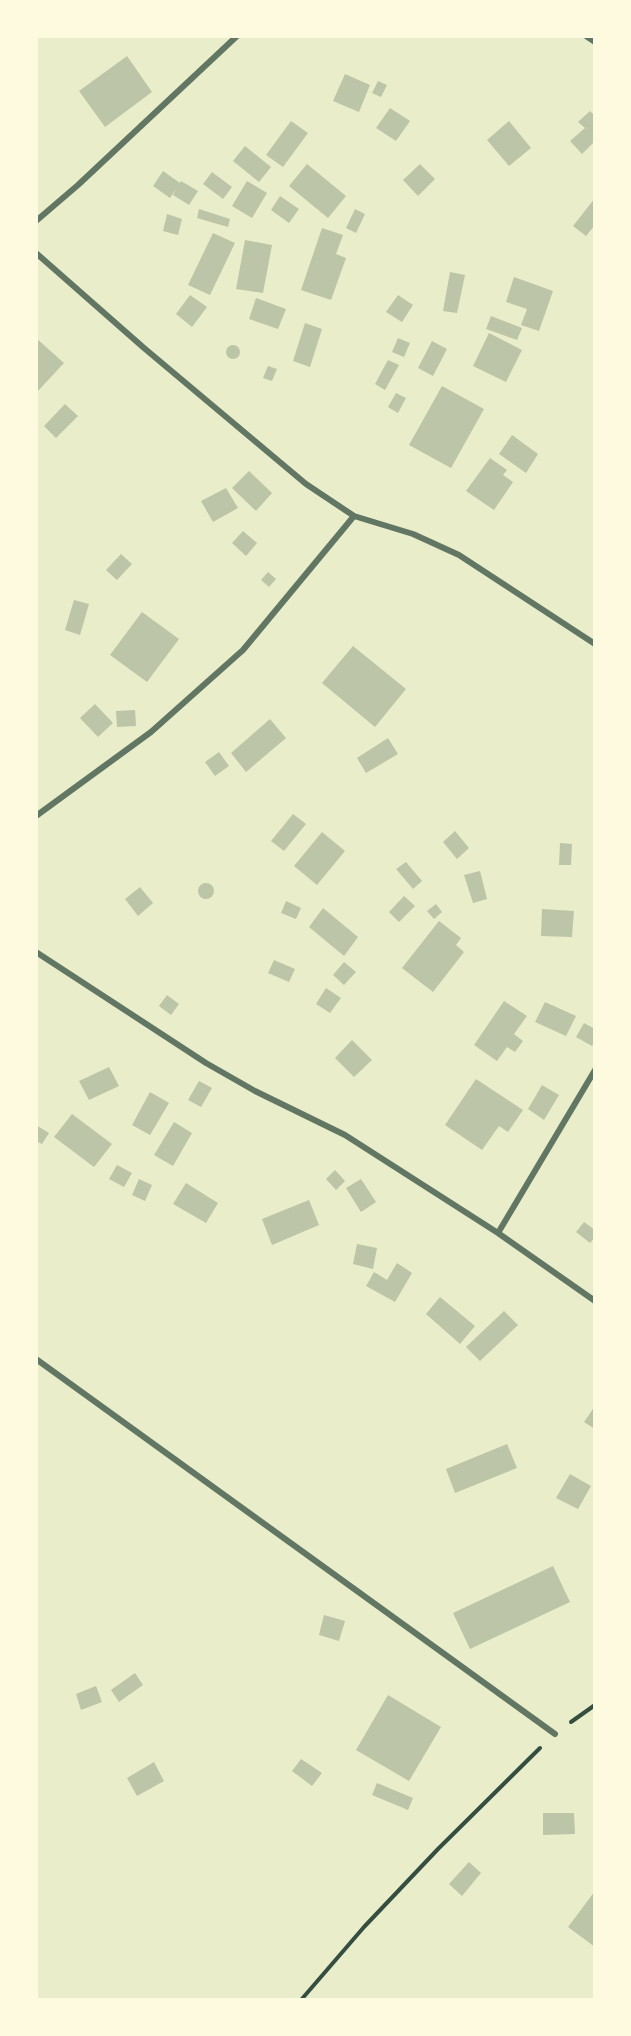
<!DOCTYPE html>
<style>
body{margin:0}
#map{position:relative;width:631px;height:2036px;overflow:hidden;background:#e9edc9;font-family:Rubik,sans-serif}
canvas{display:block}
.frame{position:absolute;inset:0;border:38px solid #fefae0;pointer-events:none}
</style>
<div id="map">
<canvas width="631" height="2036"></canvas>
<div class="frame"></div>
</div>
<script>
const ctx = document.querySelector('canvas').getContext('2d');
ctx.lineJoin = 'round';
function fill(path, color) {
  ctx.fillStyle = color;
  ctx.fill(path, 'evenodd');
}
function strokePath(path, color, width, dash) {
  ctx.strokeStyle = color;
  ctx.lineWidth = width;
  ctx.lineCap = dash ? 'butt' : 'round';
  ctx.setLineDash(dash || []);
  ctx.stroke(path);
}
const building = new Path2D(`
 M127 56 152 92 105 127 79 91Z
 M345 74 370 85 359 112 333 101Z
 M378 81 387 85 381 97 372 93Z
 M390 108 410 121 396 141 376 128Z
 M590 111 595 116V141L582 154 570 141 585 128 578 122Z
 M291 121 308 133 283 167 266 155Z
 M509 121 531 148 509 166 487 140Z
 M245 146 271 167 259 182 233 161Z
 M307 164 346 196 328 218 289 186Z
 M420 164 435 179 418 196 403 180Z
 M163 171 180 183 181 181 198 191 189 205 173 195 176 189 170 198 153 186Z
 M212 172 232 187 223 199 203 184Z
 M247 181 267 193 252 218 232 206Z
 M280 196 299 209 289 223 271 210Z
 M595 198V225L586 236 573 226Z
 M199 209 230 219 228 227 197 218Z
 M355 209 365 214 356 233 346 228Z
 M167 214 182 219 178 235 163 231Z
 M322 228 343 235 336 254 346 258 331 300 301 290Z
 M213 233 235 243 210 295 188 285Z
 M245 240 272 245 263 293 236 289Z
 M450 272 465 275 457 313 443 311Z
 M514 277 553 291 539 331 521 325 527 309 506 302Z
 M190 295 207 307 192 327 176 314Z
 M398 295 413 305 402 322 386 312Z
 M256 298 286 309 278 329 249 319Z
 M491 316 522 328 517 340 486 329Z
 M305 323 322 329 310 367 293 361Z
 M489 333 522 350 506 382 473 366Z
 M36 338 64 363 36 393Z
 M398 338 410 343 404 357 392 352Z
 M432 341 447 349 433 376 418 368Z
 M226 352a7 7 0 1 1 14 0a7 7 0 1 1-14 0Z
 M388 360 399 365 385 390 375 384Z
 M268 366 277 369 272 381 263 378Z
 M442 386 484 409 451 468 409 445Z
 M396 393 406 398 398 413 388 407Z
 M65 404 78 416 56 438 44 426Z
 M512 435 538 454 526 473 499 454Z
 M490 458 507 470 503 475 513 482 494 510 466 491Z
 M249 471 272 493 256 511 232 488Z
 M226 488 238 508 213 522 201 501Z
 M243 531 257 543 246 556 232 543Z
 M121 554 132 564 117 580 106 570Z
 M268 572 276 579 269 587 261 580Z
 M74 600 89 604 80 635 65 630Z
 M142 612 179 639 147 682 110 655Z
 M353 646 406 689 375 727 322 683Z
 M95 704 113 723 98 737 80 718Z
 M135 710 136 726 117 727 116 711Z
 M270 719 286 738 246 772 231 753Z
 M388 738 398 754 366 773 357 758Z
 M219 752 229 766 215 776 205 762Z
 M293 814 306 824 284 851 271 841Z
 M455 831 469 848 457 859 443 842Z
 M322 832 345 851 317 885 294 866Z
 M560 843 572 844 571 865H559Z
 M406 862 422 881 413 889 396 869Z
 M480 871 487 899 473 903 464 875Z
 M198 891a8 8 0 1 1 16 0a8 8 0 1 1-16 0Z
 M140 887 153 903 138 916 125 899Z
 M404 896 415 906 399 922 389 912Z
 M286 901 301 908 296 919 281 913Z
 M436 904 442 912 434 919 427 911Z
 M323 908 358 937 344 956 309 927Z
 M542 909 574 911 572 937 541 936Z
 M439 921 461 938 456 945 464 952 433 992 402 968Z
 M274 960 295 969 289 982 268 973Z
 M344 962 356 972 344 985 333 975Z
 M326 988 341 998 330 1013 316 1004Z
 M167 995 179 1004 171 1015 159 1006Z
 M504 1001 527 1016 514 1034 523 1041 515 1052 507 1047 497 1061 474 1045Z
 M545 1002 576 1016 566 1036 535 1022Z
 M584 1023 595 1029V1040L592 1046 576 1037Z
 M352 1040 372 1060 354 1077 335 1058Z
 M109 1067 119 1086 89 1100 79 1081Z
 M476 1079 523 1110 508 1132 499 1126 482 1150 445 1125Z
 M199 1081 212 1088 201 1107 188 1100Z
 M542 1085 559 1095 544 1120 528 1109Z
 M150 1092 169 1103 150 1135 132 1125Z
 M72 1114 112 1144 94 1167 54 1137Z
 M174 1122 192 1133 173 1166 154 1155Z
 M36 1125 49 1133 42 1144 36 1141Z
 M117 1165 132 1173 124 1187 109 1179Z
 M335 1170 345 1181 336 1190 326 1179Z
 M139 1179 152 1185 145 1201 132 1195Z
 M361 1179 376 1202 361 1212 346 1188Z
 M186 1183 218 1203 206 1223 173 1204Z
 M309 1200 319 1225 272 1245 262 1219Z
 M584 1222 595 1230V1237L590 1243 576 1232Z
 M357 1244 377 1248 373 1269 353 1264Z
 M397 1263 412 1273 395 1302 366 1286 374 1272 387 1280Z
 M440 1297 475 1326 460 1344 426 1314Z
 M504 1311 518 1325 480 1361 466 1347Z
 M595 1406V1429L584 1422Z
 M507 1444 517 1468 455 1493 446 1469Z
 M570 1474 591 1486 578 1509 556 1498Z
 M553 1566 570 1602 470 1649 453 1613Z
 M324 1615 345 1621 339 1641 319 1635Z
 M135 1673 143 1685 119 1702 111 1690Z
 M96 1686 102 1702 81 1710 76 1694Z
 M388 1695 441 1727 409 1781 356 1750Z
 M301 1759 322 1773 312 1786 292 1771Z
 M154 1762 164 1781 137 1796 127 1778Z
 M377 1783 413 1798 408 1810 372 1795Z
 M543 1813H574L575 1834 543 1835Z
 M469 1862 481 1873 462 1896 449 1884Z
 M595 1891V1947L568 1927Z`);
const path = new Path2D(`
 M571 1722 595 1705
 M301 2000 364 1927 438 1849 540 1748`);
const minor = new Path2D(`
 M586 36 595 42
 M36 221 78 185 237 36
 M36 253 144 348 306 484 354 516 413 534 459 555 595 644
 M36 816 151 732 243 650 354 516
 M36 952 206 1063 255 1091 345 1135 498 1233 595 1301
 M498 1233 595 1070
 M36 1359 555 1734`);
fill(building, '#bcc5a7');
strokePath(path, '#344e41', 4);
strokePath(minor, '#617663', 6);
</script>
